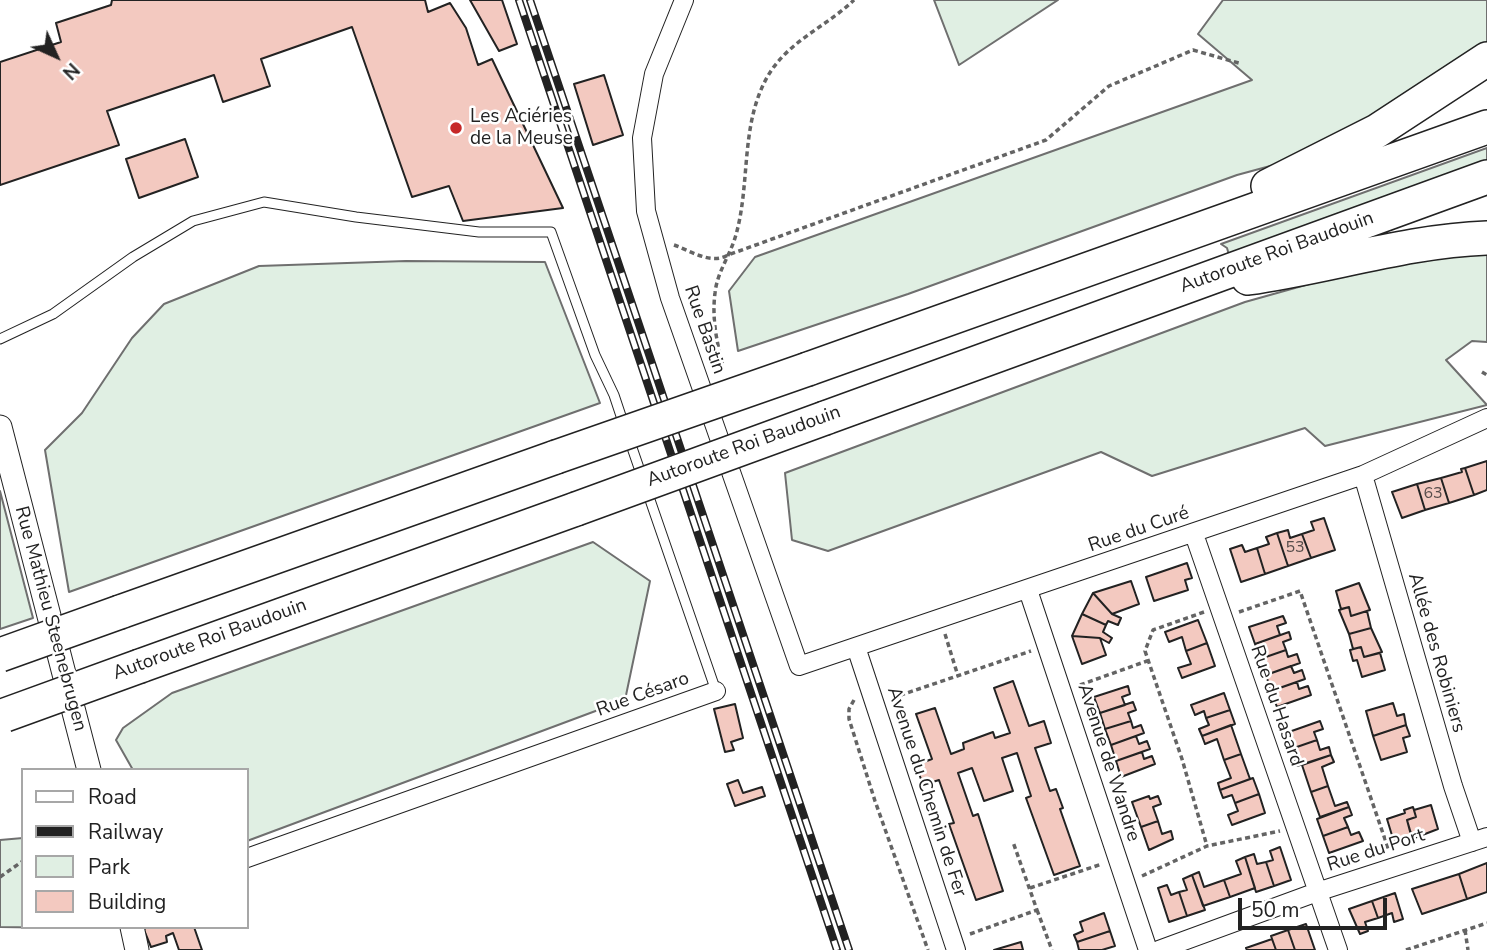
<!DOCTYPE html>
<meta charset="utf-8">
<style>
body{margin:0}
#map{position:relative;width:1487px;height:950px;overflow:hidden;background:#fff;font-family:"Nunito Sans",sans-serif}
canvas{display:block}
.legend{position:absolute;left:21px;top:768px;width:228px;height:161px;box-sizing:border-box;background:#fff;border:2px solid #a7a7a7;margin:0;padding:9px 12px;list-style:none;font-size:21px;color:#222}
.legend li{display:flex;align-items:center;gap:14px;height:35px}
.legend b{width:35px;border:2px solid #a7a7a7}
.north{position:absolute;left:21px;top:21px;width:70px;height:70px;-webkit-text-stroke:5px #fff;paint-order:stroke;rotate:135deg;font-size:19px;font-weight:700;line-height:28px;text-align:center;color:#222}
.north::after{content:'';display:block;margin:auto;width:24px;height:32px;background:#222;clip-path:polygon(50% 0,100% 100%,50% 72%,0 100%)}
.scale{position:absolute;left:1238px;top:898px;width:149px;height:32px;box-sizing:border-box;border:4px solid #222;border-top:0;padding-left:9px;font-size:21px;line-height:24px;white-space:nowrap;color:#222;-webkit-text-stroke:5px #fff;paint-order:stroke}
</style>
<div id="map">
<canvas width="1487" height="950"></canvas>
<ul class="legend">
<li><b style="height:9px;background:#fff"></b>Road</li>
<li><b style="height:9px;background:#222"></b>Railway</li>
<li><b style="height:19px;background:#e0efe3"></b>Park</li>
<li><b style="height:19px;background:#f3c9c0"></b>Building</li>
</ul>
<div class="north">N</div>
<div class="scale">50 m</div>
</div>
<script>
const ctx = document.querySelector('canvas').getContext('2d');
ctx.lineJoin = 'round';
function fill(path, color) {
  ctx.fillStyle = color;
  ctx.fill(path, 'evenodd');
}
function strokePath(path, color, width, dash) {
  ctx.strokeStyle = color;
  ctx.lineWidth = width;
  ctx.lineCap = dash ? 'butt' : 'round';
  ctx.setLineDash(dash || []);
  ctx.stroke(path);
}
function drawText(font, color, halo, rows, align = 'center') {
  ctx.font = font + ' "Nunito Sans",sans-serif';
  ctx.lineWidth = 5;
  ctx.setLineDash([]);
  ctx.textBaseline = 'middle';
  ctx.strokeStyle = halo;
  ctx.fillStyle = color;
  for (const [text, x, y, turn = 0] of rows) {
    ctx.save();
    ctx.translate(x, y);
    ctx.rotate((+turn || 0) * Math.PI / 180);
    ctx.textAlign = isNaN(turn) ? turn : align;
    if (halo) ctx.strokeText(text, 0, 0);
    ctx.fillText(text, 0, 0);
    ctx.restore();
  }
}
const green = new Path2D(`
 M934 0H1058L959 65Z
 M1223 0H1487V44L1383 116 1285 162 1237 175 908 294 738 351 729 291 755 257 1252 80 1198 34Z
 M1487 148V162L1229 255 1227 248 1221 244Z
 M1487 251V342L1472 341 1446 360 1487 405 1325 446 1305 428 1152 476 1101 452 828 551 792 540 785 473 1245 302 1327 279 1414 261Z
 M406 261 545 262 600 403 69 592 45 450 82 413 132 338 164 304 259 266Z
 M0 491 33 618 0 629Z
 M593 542 650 581 625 700 247 841V770H133L116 740 123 728 172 693Z
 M23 838V927L69 928 0 927V840Z`);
const building = new Path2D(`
 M425 0 428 12 450 3 466 28 478 65 492 59 563 208 463 221 449 186 412 197 352 27 261 59 270 86 223 102 214 75 107 111 119 145 0 185V62L61 42 56 23 111 5 112 0Z
 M470 0H502L517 44 499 51Z
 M604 75 623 135 593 145 574 84Z
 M185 139 198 177 139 198 126 159Z
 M1487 461V490L1474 495 1465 468Z
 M1465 468 1474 495 1449 503 1441 478 1462 472 1461 469Z
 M1441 478 1449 503 1425 510 1417 484Z
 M1417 484 1425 510 1402 518 1392 492Z
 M1324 518 1335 550 1311 558 1302 534 1314 530 1311 522Z
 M1288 530 1290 538 1302 534 1311 558 1288 566 1277 533Z
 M1277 533 1288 566 1265 574 1257 548 1269 544 1266 537Z
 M1242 545 1245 552 1257 548 1265 574 1241 582 1230 549Z
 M1187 563 1192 578 1185 580 1188 590 1154 601 1146 577Z
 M1131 581 1139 604 1112 614 1093 593Z
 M1359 583 1370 610 1351 616 1349 607 1341 609 1336 591Z
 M1093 593 1112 614 1121 618 1118 625 1108 621 1106 625 1082 614Z
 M1349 607 1351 616 1367 611 1371 628 1349 634 1339 610Z
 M1082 614 1106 625 1103 632 1112 638 1109 643 1100 638 1072 636Z
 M1283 616 1286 623 1277 626 1280 635 1255 644 1249 627Z
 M1198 620 1207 643 1186 651 1182 637 1169 642 1165 632Z
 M1371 628 1382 652 1364 657 1361 647 1353 649 1349 634Z
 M1289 632 1291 639 1283 642 1286 650 1260 659 1255 644Z
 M1072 636 1100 638 1106 655 1082 664Z
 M1207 643 1215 666 1182 678 1178 668 1191 664 1186 651Z
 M1361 647 1364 657 1380 653 1385 670 1362 677 1357 660 1353 661 1350 650Z
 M1286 650 1288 657 1297 654 1300 663 1266 675 1260 659Z
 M1291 666 1294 673 1302 670 1305 679 1271 691 1266 675Z
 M1013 681 1029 726 1044 721 1051 743 1035 748 1050 791 1056 789 1063 808 1060 809 1080 866 1054 875 1026 798 1031 796 1017 753 1002 758 1013 791 984 801 972 768 958 773 973 816 978 814 1003 891 976 900 949 824 954 823 939 780 923 785 916 765 932 759 916 714 935 708 951 754 964 749 963 743 993 732 995 738 1010 733 994 688Z
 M1297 682 1299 689 1308 686 1311 695 1277 707 1271 691Z
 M1128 686 1130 694 1122 697 1125 705 1100 713 1094 697Z
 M1224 693 1230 710 1206 718 1204 711 1195 715 1191 705Z
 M1133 702 1136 710 1128 713 1131 721 1105 729 1100 713Z
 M1393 703 1397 716 1404 714 1406 725 1373 736 1366 711Z
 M735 704 743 738 731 742 734 750 725 752 714 709Z
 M1230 710 1235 724 1202 736 1199 729 1209 725 1206 718Z
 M1131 721 1133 728 1141 725 1144 733 1111 745 1105 729Z
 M1320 721 1323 729 1314 732 1317 740 1291 749 1286 733Z
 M1231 725 1241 754 1224 760 1217 739 1205 744 1202 736Z
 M1406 725 1410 736 1403 738 1407 752 1381 760 1373 736Z
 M1136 736 1139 744 1147 741 1150 749 1116 761 1111 745Z
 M1317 740 1320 750 1329 747 1331 755 1297 766 1291 749Z
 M1142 752 1144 759 1152 756 1155 764 1121 777 1116 761Z
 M1241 754 1250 779 1220 790 1218 783 1231 778 1224 760Z
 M1331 755 1334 762 1322 767 1328 786 1311 792 1302 765Z
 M1253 778 1259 794 1235 803 1232 795 1223 798 1220 790Z
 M738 780 743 793 762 787 765 796 735 806 727 784Z
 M1328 786 1335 806 1347 802 1349 807 1320 817 1311 792Z
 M1259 794 1265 813 1232 825 1228 815 1238 811 1235 803Z
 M1149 796 1150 799 1158 796 1161 804 1153 807 1158 821 1141 827 1132 802Z
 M1431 805 1438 829 1412 839 1407 820 1416 817 1414 810Z
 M1349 807 1352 815 1344 818 1348 827 1323 836 1317 819Z
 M1413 807 1416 817 1407 820 1412 837 1394 842 1387 819 1405 813 1404 810Z
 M1158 821 1162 834 1171 831 1173 839 1149 850 1141 827Z
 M1348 827 1351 835 1359 832 1363 841 1329 853 1323 836Z
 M1280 847 1291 880 1274 886 1266 862 1273 860 1270 851Z
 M1254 854 1257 864 1266 862 1274 886 1256 892 1245 857Z
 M1245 857 1255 888 1230 897 1224 880 1241 874 1236 861Z
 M1487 863V892L1467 899 1459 874Z
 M1199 872 1204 887 1224 880 1230 897 1203 906 1192 875Z
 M1459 874 1467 899 1422 914 1412 889Z
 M1192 875 1205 910 1187 916 1179 892 1187 890 1183 879Z
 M1167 885 1171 895 1179 892 1187 916 1169 922 1158 888Z
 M1395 893 1403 919 1394 922 1392 913 1378 918 1372 901Z
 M1372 901 1378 918 1365 922 1368 931 1360 934 1349 909Z
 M1104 913 1110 931 1077 942 1074 935 1083 931 1080 922Z
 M1306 924 1315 950H1295L1288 930Z
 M146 927H194L202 950H179L173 933 166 936 167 942 151 947 144 930Z
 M1288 930 1295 950H1276L1271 936Z
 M1110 931 1115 946 1102 950H1079L1077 942Z
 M1272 939 1276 950H1247L1246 948Z
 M1021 942 1023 950H994Z`);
const path = new Path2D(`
 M674 245C691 251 711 265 728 255L1046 140 1109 86 1193 50 1242 64
 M713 366 722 362C716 339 712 317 715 293 717 273 729 257 735 238 752 183 738 118 773 68 795 38 828 25 854 0
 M1482 372 1487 375
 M1204 612 1153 630 1145 651 1182 759 1207 846
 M1239 612 1300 591 1389 851
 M945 634 958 676
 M1080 685 1147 661
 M892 698 1031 651
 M854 700 849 709V719L875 801 928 950
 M1142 876 1207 846 1280 831
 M0 877 23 861
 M1030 888 1102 864
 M1037 910 1052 950
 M1465 930 1468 950
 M970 934 1037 910 1013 842
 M1406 950 1487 923`);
const service = new Path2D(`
 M0 339 53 314 133 257 193 221 264 202 356 217 479 232H551L595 355 614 395 624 425
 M629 439 716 691`);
const minor = new Path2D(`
 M684 0 654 74 642 138 646 211 670 298 799 666 1363 475 1487 418
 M1363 475 1453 786 1472 842
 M1194 534 1338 950
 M1028 590 1148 950
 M856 647 956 950
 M247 858 716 691
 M1159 950 1317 892 1487 837`);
const tertiary = new Path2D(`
 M0 427 89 770
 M132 927 137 950`);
const motorway = new Path2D(`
 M1268 186 1377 131 1487 59
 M1248 278C1328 267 1405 241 1487 238
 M808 369 1487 127
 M825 418 1487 177
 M120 612 556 457
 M140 666 576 509`);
const rail = new Path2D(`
 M519 0 837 950
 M530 0 849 950`);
const motorwayBridge = new Path2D(`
 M556 457 808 369
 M576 509 825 418
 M0 655 120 612
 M5 715 140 666`);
const markers = [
 [456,128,7,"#c62828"]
];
const numberNames = [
 ["63",1433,494],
 ["53",1295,548]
];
const poiNames = [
 ["Les Aciéries",470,117],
 ["de la Meuse",470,139]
];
const streetNames = [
 ["Autoroute Roi Baudouin",1277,253,-20],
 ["Rue Bastin",704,330,71],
 ["Autoroute Roi Baudouin",744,447,-20],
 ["Rue du Curé",1139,530,-19],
 ["Rue Mathieu Steenebrugen",50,619,75],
 ["Autoroute Roi Baudouin",210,640,-20],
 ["Allée des Robiniers",1436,653,74],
 ["Rue Césaro",643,695,-20],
 ["Rue du Hasard",1276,706,71],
 ["Avenue de Wandre",1108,763,72],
 ["Avenue du Chemin de Fer",926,792,72],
 ["Rue du Port",1376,851,-18]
];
fill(green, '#e0efe3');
strokePath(green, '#6f6f6f', 2);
fill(building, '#f3c9c0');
strokePath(building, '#222', 2);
strokePath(service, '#222', 11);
strokePath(minor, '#222', 20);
strokePath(tertiary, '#222', 25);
strokePath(motorway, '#222', 36);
strokePath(path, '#646464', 3.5, [5, 3.5]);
strokePath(service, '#fff', 9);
strokePath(minor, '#fff', 18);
strokePath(tertiary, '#fff', 23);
strokePath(motorway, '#fff', 33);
strokePath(rail, '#222', 8);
strokePath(rail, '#fff', 5, [16]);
strokePath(motorwayBridge, '#222', 36, []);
strokePath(motorwayBridge, '#fff', 33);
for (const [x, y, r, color] of markers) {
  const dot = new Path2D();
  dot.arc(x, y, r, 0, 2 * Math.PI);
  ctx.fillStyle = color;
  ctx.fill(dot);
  strokePath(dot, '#fff', 2.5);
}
drawText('16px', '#564c4a', null, numberNames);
drawText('19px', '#222', '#fff', poiNames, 'left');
drawText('19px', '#222', '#fff', streetNames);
</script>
